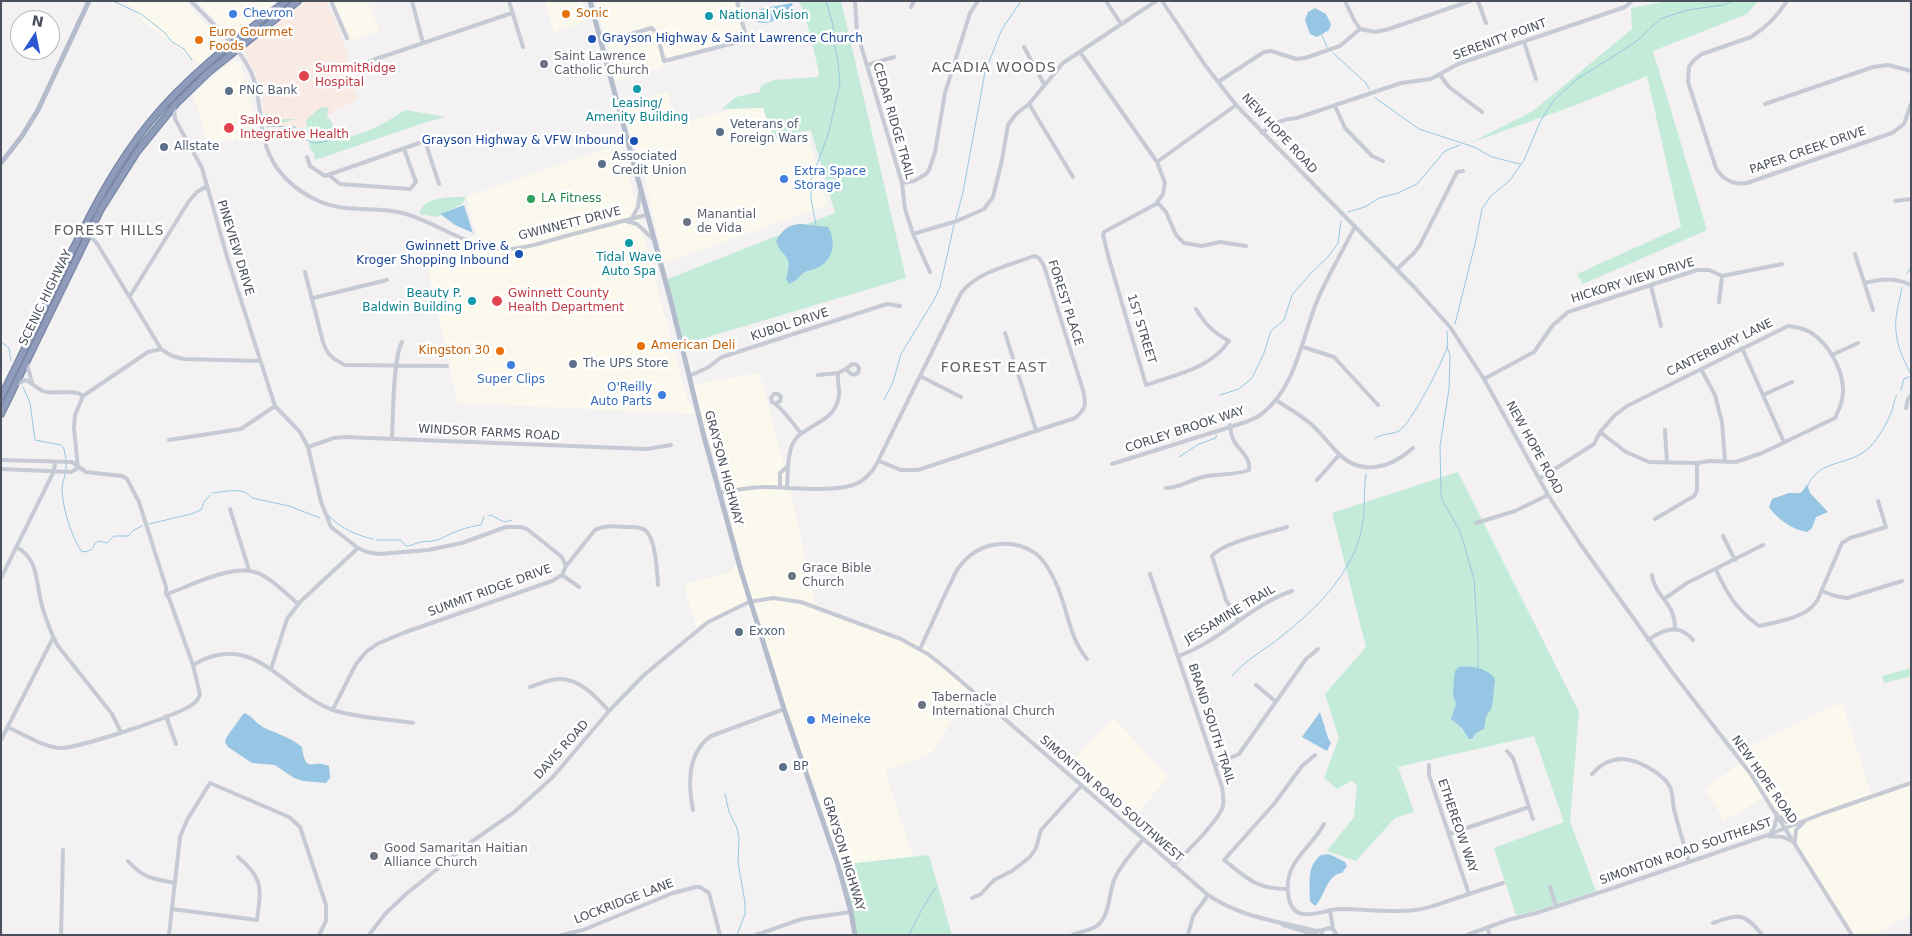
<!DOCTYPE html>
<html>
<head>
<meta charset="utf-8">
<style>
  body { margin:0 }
  #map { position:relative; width:1912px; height:936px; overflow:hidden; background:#f3f1f1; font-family:"DejaVu Sans",sans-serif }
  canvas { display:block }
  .frame { position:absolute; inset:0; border:2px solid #4a505c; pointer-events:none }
  .north { position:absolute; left:10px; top:10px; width:50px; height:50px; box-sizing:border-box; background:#fff; border:1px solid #b7b9be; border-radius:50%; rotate:11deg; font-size:14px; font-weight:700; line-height:20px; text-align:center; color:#4a505c }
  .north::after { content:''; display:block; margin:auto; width:18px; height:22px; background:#2c57d1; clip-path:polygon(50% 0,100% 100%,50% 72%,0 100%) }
</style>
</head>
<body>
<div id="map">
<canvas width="1912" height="936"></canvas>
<div class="frame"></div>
<div class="north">N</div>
</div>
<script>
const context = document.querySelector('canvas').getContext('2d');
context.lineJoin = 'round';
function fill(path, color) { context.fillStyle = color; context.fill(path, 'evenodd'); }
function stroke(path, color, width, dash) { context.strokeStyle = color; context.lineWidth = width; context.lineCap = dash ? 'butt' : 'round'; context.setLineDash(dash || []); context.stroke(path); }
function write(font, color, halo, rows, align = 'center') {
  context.font = font + ' "DejaVu Sans",sans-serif'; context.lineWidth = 5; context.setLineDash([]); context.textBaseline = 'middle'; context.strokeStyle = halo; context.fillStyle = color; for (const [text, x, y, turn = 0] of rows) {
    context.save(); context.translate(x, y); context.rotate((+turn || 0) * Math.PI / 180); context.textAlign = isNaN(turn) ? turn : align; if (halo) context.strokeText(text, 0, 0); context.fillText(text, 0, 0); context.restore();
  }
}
fill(new Path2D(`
  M124 1H185L220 40 221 48 202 66 143 21Z
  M197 1H276L239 33 231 36Z
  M333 1H367L380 31 351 40Z
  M545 1H582L586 16 589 20 554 32Z
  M595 1H733L744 36 741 38 669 58 665 55 660 33 653 26 649 25 610 38 605 36Z
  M650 30 655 35 663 67 616 81 608 48 609 43Z
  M234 60 240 62 246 82 254 116 255 136 208 144 193 94Z
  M668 92 676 125 764 100 776 140 806 131 828 205 664 263 645 179 622 104Z
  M620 144 683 385 688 401 695 414 458 403 428 270 441 266 453 240 477 236 466 197Z
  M759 373 789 482 815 604 925 646 972 688 932 753 885 771 913 857 837 865 746 601 697 627 685 591 686 584 730 572 737 564 725 487 689 385Z
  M1842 702 1871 794 1908 784 1911 790V914L1873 935H1850L1786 823 1766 796 1724 821 1705 789 1741 763 1734 753Z
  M1114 718 1168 777 1132 820 1066 767Z`), '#fbf9ed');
fill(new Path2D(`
  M307 1H326L343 39 357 99 318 121 267 139 260 83 244 49Z`), '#f9eae4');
fill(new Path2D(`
  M799 1H841L906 278 681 345 665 280 835 213 811 130 773 138 763 108 722 109 736 97 760 92 761 86 774 80 818 77 819 72 806 19Z
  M1667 1H1758L1747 14 1653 51 1707 230 1583 284 1577 274 1681 227 1647 76 1576 105 1470 143 1533 111 1632 29 1631 8Z
  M168 105 170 107 143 140 118 175 116 174 132 150Z
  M329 107 327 116 335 127 352 136C372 131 388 121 405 110L446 117 430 121 315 160 314 153 310 149 306 120 320 108Z
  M265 113 279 119H295L267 128Z
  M451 197H466L462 204 436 217 419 214C424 199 437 199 451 197Z
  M58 286 60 288 1 408V403Z
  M1458 472 1579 712 1570 821 1596 891 1531 912 1516 915 1494 848 1564 822 1534 736 1398 767 1414 812 1395 818 1356 861 1327 851 1354 817 1357 785 1351 781 1337 789 1324 778 1339 738 1325 694 1366 647 1332 513Z
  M1911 668V676L1884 683 1882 676Z
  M929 855 952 935H856L837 865Z`), '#c4ebda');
fill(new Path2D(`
  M792 3 793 4C787 15 768 28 755 21L753 18 755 12 760 9Z
  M1315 8 1326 14 1331 24 1329 30 1317 37 1310 34 1305 20 1308 12Z
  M464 205 473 233 455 225 440 214Z
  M801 224 828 227C837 242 833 261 817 268 813 270 809 270 805 272 799 276 796 282 789 284L786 279C794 253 782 259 776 241 781 231 789 224 801 224Z
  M1807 484 1810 493 1828 512 1816 517 1812 528 1807 532C1793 530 1777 519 1769 507L1772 499 1789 493H1800L1802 492Z
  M1459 667C1470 665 1490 669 1495 679L1492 707 1486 717 1484 729 1476 733 1472 739H1469L1462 728 1451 719 1456 704 1453 695 1454 678 1455 671Z
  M1320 712 1328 738 1331 743 1327 751 1302 737Z
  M244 713C251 715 254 721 260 725 266 730 274 731 281 735 289 738 296 742 302 747 306 776 312 758 329 766L330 778 326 783 303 781 294 778 275 765 252 763 228 747 225 742 226 738Z
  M1329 854 1345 862 1347 866 1342 873C1326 875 1325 897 1315 906L1310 901C1310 884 1306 867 1321 855Z`), '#96c6e3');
stroke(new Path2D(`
  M113 1 141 14 164 32 172 42 184 49 192 60
  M1322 35 1327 47
  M1333 53 1366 83 1369 89
  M1374 97 1419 129 1474 147 1492 157 1520 164
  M268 126 295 127C309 143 309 146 331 140
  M1348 212 1365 207 1379 198 1398 193 1417 184 1445 151 1460 145
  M956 219 963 192 985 72 1002 29 1021 1
  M816 225 811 199V180L828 135 840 84 838 62 833 35V25L826 1
  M1907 274 1911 267
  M1902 287C1901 297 1897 307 1896 318 1894 339 1901 356 1911 374
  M1455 324 1476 240 1482 209 1491 196 1510 180 1524 160 1540 122 1554 100 1577 79 1636 42 1660 19 1687 10 1723 5 1733 1
  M1 342 9 348 11 361
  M1447 347 1450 355 1449 389 1440 446 1441 494 1443 502 1460 531 1474 579 1478 640V669
  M23 387 30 403 35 440 61 445 64 449 66 459
  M1901 390 1904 379 1911 376
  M1220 395 1239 389 1252 378 1264 353 1271 331 1284 320 1292 295 1311 273 1328 257 1338 243 1341 221
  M884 400 893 382 901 354 934 300 940 287 954 225
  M1374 439C1381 433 1391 435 1399 431 1410 425 1444 360 1447 347 1448 342 1447 336 1447 331
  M1179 457 1199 444 1216 438V435
  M66 470V464
  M65 474C64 479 62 485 62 490 63 509 71 536 82 552 98 550 90 547 98 541L107 543 114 536H128L134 530 142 526
  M1808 485C1820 458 1851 467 1871 446 1878 439 1887 423 1891 413 1894 407 1893 401 1897 395
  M212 493C225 492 244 486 252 498L289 506 320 518
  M328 515C338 527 358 536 373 539
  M489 516 491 515 504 522 512 520
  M149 524 191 514 201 510 204 502 210 495
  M376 540H401L406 546C412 546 415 543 421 542 427 541 433 542 440 539 454 532 465 527 481 525L484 517
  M1232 676C1245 660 1266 649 1282 636 1317 608 1353 573 1362 527 1366 510 1363 492 1366 474
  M725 794 729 812 737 828 739 839 738 863 745 902V914L737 935
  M909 935 921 911 936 887`), '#96c6e3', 1);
const highway = new Path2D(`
  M1 397C22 355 42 313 62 271 88 219 113 167 150 122 189 74 238 38 286 1
  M1 414 101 209 137 152 176 104 210 71 298 1`);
stroke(highway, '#7986a5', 8);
stroke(new Path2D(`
  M191 1C211 23 243 49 253 77 264 109 256 138 277 168 288 183 304 195 321 202 348 213 376 206 403 213 442 224 468 250 510 249 528 248 545 242 562 237 590 230 618 222 646 215
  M331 1 347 38
  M412 1 423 43
  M509 1 523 47
  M855 1 857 32 902 183 905 209 913 234 930 272
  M1106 1 1121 24
  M1162 1 1205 65 1236 105 1415 288 1450 327 1484 379 1548 495 1581 545 1672 672 1750 773 1852 935
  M1345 1 1354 20 1360 29 1375 32 1389 29 1470 1
  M1478 1 1486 23
  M1787 1C1777 17 1767 27 1751 37L1702 54 1694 60 1689 67 1688 82 1716 168C1723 180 1733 185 1747 183L1892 133 1904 124 1911 104
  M911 7 914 1
  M1524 42 1536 79
  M601 43 652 28 657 34 664 61 742 41 746 37 737 1
  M1024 47 1044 84
  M1080 52 1157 162 1165 183 1163 194 1156 204 1104 232 1103 235 1109 259 1146 385C1177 374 1210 369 1229 341 1214 333 1205 324 1196 309
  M370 61 512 13
  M867 65 894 57
  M1440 75 1449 87 1482 112
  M1218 82 1264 52 1271 51 1296 59 1305 58 1340 46 1360 29
  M1029 104 1073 177
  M1765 104 1873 67 1888 65 1911 71
  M1335 106 1345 128 1372 156 1383 161
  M174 107 175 119 202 168 228 260 275 406 300 432 308 447 321 502 331 527 358 548 367 552 379 554 428 550 462 543 506 527H520L527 529 562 557 566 566 562 575 552 581 403 633 377 644 366 652 356 664 333 709
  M1262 133C1273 123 1283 119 1297 118L1401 83 1431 79 1458 64 1625 7 1632 1
  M307 157 310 166 325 176 425 141 439 184
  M1157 162 1236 105
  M329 175 340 184 410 189 416 182 404 149
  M902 183 914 181 926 174 929 170 935 152 945 93 970 13 978 1
  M1895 201 1911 199
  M1158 203 1166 212 1176 235 1184 243 1202 246 1220 242 1246 246
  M632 218 638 207 640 193
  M626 221 637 224 653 239
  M82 231 89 234 98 245 161 349 172 356 184 359 260 361
  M913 234 957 221 984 209 993 197 1002 160 1008 125 1016 114 1029 104 1063 63 1156 1
  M1855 254 1873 310
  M1397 269 1414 253 1420 245 1457 172 1463 171
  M305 272 323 342C327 355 333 359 345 365L447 366
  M1864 283C1881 279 1894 277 1911 285
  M1651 286 1661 326
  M130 296 189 201 197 192 207 186
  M313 298 387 280
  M1719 302 1722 276
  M1005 333 1036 430
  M1303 347 1334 357 1378 405
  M1742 348 1784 442
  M1832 355 1858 343
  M27 364 32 383
  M852 364 857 365 859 368 858 373C852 377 849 372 846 369Z
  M1701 369 1715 395 1722 422 1725 461
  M818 375 838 373 846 369
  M689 376 707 368 722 357 887 304 900 306
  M920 376 961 397
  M1484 379 1534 352 1553 325 1568 312 1697 270H1709L1722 276 1782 264
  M17 384 25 380C33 382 37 390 46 392 58 394 74 389 83 396
  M1763 395 1792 382
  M1276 400C1288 408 1301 415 1312 425 1321 433 1329 444 1338 453 1361 477 1391 468 1413 448
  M777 403 780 401 781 397 778 394H774L771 398 772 402C781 406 793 424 801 433
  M1906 408 1908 399 1911 395
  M1665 430 1667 463
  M392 438C393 419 393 356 402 342
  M169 440 241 429 275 406
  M308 447 334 438 345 437 647 449 671 445
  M1 460 72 462 86 472 122 476 127 479 139 502 166 587V594L169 598 193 665 200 694C199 697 197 701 194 703 184 714 76 749 60 748 42 747 24 734 7 727
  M1112 464 1246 422C1252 419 1259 417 1263 413 1296 386 1302 338 1317 301 1328 275 1343 251 1355 226
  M78 468 74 428 75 415 83 396 148 352 161 349
  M1 469 71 472 78 468
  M1539 479 1594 444 1600 432 1614 416 1627 406 1788 326C1796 327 1803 328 1810 332 1831 345 1847 376 1842 400 1841 406 1837 413 1835 418L1762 453 1736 462 1710 461 1697 463 1649 462 1626 452 1600 432
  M1317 480 1339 455
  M780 487V473L788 466
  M787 487C788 474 787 458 792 445 802 423 834 426 839 396 840 389 837 381 838 373
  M1166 488C1180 488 1189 480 1203 477 1218 473 1233 476 1249 470 1251 458 1240 451 1234 441 1231 436 1231 431 1230 425
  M720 493C735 490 750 487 766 487 791 487 839 494 860 482 871 475 876 466 881 455L961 293C977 272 1010 265 1034 256L1039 258 1044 266 1083 390C1086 404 1087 408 1075 418L918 470H901L879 461
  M230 509 249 570
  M1655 519 1694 496 1697 490V463
  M1476 523 1515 511 1548 495
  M1723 536 1735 560
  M16 547C38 558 36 581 41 602 44 614 52 636 58 646L112 714 121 732
  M566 566 595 530C605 525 615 526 626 527 632 527 639 526 645 530 656 538 657 572 658 585
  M1716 570C1728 595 1735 608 1759 626 1778 622 1806 618 1817 601L1842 543 1850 538 1886 527 1878 501
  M1150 574 1222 787C1223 793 1224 800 1223 806 1219 821 1185 853 1173 866
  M562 575 579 587
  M1652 575C1655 598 1675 601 1675 629
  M1 578 54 471 55 462
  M1822 591 1835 596 1847 598 1902 581
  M170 593C195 584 237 561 262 575 275 582 287 594 298 604
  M1664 599 1687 583 1763 545
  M1238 620 1226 600 1212 556C1223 542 1269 533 1287 527
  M1648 640C1664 629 1680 623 1693 640
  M920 649C930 628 939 607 949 586 953 580 955 571 960 566 978 542 1011 537 1035 553 1046 561 1053 576 1058 588 1068 612 1070 639 1087 659
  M1178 656C1220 642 1250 605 1292 591
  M193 665C254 628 283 692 333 710 358 718 387 719 413 723
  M271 669 287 619 300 602 358 548
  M1256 685 1275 701
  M530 687C539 684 551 678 561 679 580 679 597 698 609 711
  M166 716 176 744
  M1 740 53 638
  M1507 751 1513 758 1533 819
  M1215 765 1239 754 1306 659 1318 649
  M1429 765V775L1469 894
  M1592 774C1611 753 1631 756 1654 771 1660 775 1667 781 1670 787 1674 796 1672 804 1675 813 1679 830 1685 846 1689 862
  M693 810C688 785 687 753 711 736L784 709
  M1780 817 1787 822H1797
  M1324 824C1311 849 1285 860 1288 892 1291 928 1320 910 1339 909 1364 909 1390 913 1415 910 1427 909 1438 904 1448 901 1466 895 1484 889 1503 883
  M1771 833 1775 825 1777 814
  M1449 834 1529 807
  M1768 836 1783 837 1792 841
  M1795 841 1796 830 1804 822
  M128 861C143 878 153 879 175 883
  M1550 887 1556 906
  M1288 889C1256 889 1248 879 1224 860L1274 804 1302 766 1315 755
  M972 898 981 894 994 880 1012 871 1030 857 1036 848 1041 830 1081 786
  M172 909 257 920C261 888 264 879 238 857
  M1330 910 1333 929
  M1713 923C1738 914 1745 912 1762 935
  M1283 925 1317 935
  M1487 928 1490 935
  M61 935 63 850
  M169 935 180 837 187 820 210 783 289 817 300 827 326 905V921L319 935
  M369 935 385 914 406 894 471 842 513 813 552 778 609 711 644 675 708 622 749 602 773 598 801 602 901 639 928 654 947 669 1208 895C1242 918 1278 921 1316 931L1323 930
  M562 935 583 930 673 893 696 887H700L709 893 720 935
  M756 935 802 919 851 912
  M1072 935C1079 932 1088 931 1095 927 1111 918 1108 892 1115 878 1122 863 1133 852 1143 839
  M1188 935 1193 916 1208 895
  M1321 935 1323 930 1328 928 1333 929 1337 935
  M1467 935 1508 920 1536 913 1610 889 1765 836 1824 813 1911 783`), '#c6cad4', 4);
stroke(new Path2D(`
  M590 1 670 298 703 433 741 571 784 709 838 865 851 912 855 935
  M1 163 22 136 38 110 89 1`), '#b3bbcc', 5);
stroke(highway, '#8e9bba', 5.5);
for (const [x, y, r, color] of [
  [233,14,5,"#3f7fe0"],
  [566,14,5,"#e8710a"],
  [709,16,5,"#0f9aa8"],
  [592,39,5,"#1a4fb4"],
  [199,40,5,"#e8710a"],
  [544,64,5,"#6b7280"],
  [304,76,6,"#e0444e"],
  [637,89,5,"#0f9aa8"],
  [229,91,5,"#5c6f8a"],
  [229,128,6,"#e0444e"],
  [720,132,5,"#5c6f8a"],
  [634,141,5,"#1a4fb4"],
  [164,147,5,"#5c6f8a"],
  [602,164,5,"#5c6f8a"],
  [784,179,5,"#3f7fe0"],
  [531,199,5,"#2e9e5b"],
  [687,222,5,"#6b7280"],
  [629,243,5,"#0f9aa8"],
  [519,254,5,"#1a4fb4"],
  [472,301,5,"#0f9aa8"],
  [497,301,6,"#e0444e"],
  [641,346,5,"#e8710a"],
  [500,351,5,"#e8710a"],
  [573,364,5,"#5c6f8a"],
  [511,365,5,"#3f7fe0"],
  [662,395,5,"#3f7fe0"],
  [792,576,5,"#6b7280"],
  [739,632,5,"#5c6f8a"],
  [922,705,5,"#6b7280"],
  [811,720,5,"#3f7fe0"],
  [783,767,5,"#5c6f8a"],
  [374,856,5,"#6b7280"]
]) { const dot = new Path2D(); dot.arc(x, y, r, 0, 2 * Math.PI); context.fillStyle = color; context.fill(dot); stroke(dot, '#fff', 2); }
write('12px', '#366cbe', '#fff', [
  ["Chevron",243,14],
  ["Extra Space",794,172],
  ["Storage",794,186],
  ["Super Clips",511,380,"center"],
  ["O'Reilly",652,388,"right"],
  ["Auto Parts",652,402,"right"],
  ["Meineke",821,720]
], 'left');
write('12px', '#c56008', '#fff', [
  ["Sonic",576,14],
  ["Euro Gourmet",209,33],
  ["Foods",209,47],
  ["American Deli",651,346],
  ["Kingston 30",490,351,"right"]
], 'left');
write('12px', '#0d838f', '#fff', [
  ["National Vision",719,16,"left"],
  ["Leasing/",637,104],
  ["Amenity Building",637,118],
  ["Tidal Wave",629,258],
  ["Auto Spa",629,272],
  ["Beauty P.",462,294,"right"],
  ["Baldwin Building",462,308,"right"]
]);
write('12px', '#164399', '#fff', [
  ["Grayson Highway & Saint Lawrence Church",602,39,"left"],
  ["Grayson Highway & VFW Inbound",624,141],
  ["Gwinnett Drive &",509,247],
  ["Kroger Shopping Inbound",509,261]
], 'right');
write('12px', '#4a505c', '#fff', [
  ["SERENITY POINT",1500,40,-20],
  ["CEDAR RIDGE TRAIL",893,121,74],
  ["NEW HOPE ROAD",1279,134,47],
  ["PAPER CREEK DRIVE",1808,151,-19],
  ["GWINNETT DRIVE",570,224,-14],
  ["PINEVIEW DRIVE",235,248,73],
  ["HICKORY VIEW DRIVE",1633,281,-17],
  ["SCENIC HIGHWAY",46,298,-64],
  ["FOREST PLACE",1065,303,72],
  ["KUBOL DRIVE",790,325,-18],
  ["1ST STREET",1141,329,73],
  ["CANTERBURY LANE",1720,348,-26],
  ["CORLEY BROOK WAY",1185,430,-18],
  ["WINDSOR FARMS ROAD",489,433,3],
  ["NEW HOPE ROAD",1534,448,61],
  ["GRAYSON HIGHWAY",723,468,75],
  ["SUMMIT RIDGE DRIVE",490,591,-20],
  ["JESSAMINE TRAIL",1230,615,-31],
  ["BRAND SOUTH TRAIL",1211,724,72],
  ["DAVIS ROAD",562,750,-48],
  ["NEW HOPE ROAD",1764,780,55],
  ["SIMONTON ROAD SOUTHWEST",1111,799,41],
  ["ETHEREOW WAY",1457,826,71],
  ["SIMONTON ROAD SOUTHEAST",1686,852,-19],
  ["GRAYSON HIGHWAY",843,854,73],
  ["LOCKRIDGE LANE",624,902,-21]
]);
write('12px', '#5b616d', '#fff', [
  ["Saint Lawrence",554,57],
  ["Catholic Church",554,71],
  ["Manantial",697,215],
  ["de Vida",697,229],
  ["Grace Bible",802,569],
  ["Church",802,583],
  ["Tabernacle",932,698],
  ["International Church",932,712],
  ["Good Samaritan Haitian",384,849],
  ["Alliance Church",384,863]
], 'left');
write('12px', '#be3a42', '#fff', [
  ["SummitRidge",315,69],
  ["Hospital",315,83],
  ["Salveo",240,121],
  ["Integrative Health",240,135],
  ["Gwinnett County",508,294],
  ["Health Department",508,308]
], 'left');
write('12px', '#4e5e75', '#fff', [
  ["PNC Bank",239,91],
  ["Veterans of",730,125],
  ["Foreign Wars",730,139],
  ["Allstate",174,147],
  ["Associated",612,157],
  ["Credit Union",612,171],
  ["The UPS Store",583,364],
  ["Exxon",749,632],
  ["BP",793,767]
], 'left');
write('12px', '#27864d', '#fff', [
  ["LA Fitness",541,199]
], 'left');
context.letterSpacing = '1px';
write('14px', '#5e6065', '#fff', [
  ["ACADIA WOODS",994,68],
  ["FOREST HILLS",109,231],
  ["FOREST EAST",994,368]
]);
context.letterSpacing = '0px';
</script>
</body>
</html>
